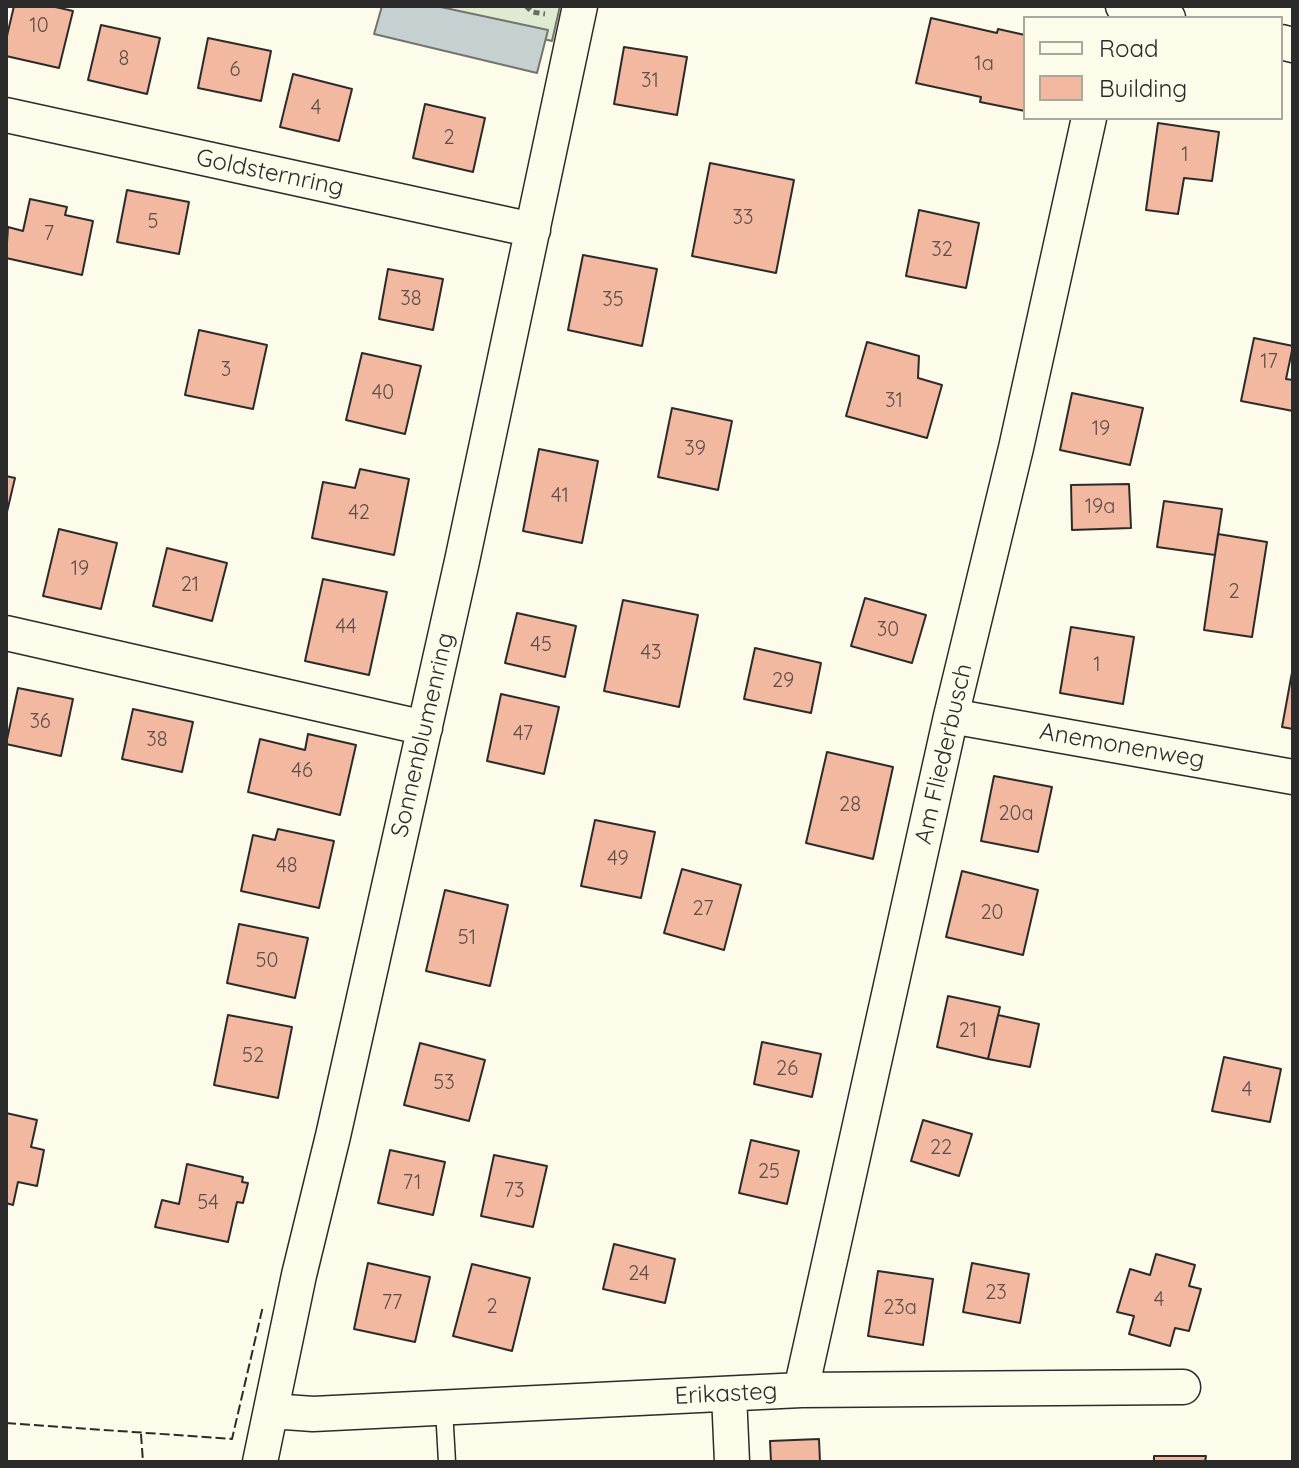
<!DOCTYPE html>
<html>
<head>
<meta charset="utf-8">
<style>
  body { margin:0 }
  #map { position:relative; width:1299px; height:1468px; overflow:hidden; background:#fdfbea; font-family:Quicksand,sans-serif }
  canvas { display:block }
  .frame { position:absolute; inset:0; border:8px solid #2b2b2b; pointer-events:none }
  .legend { position:absolute; left:1023px; top:16px; width:260px; height:104px; box-sizing:border-box; background:#fdfbea; border:2px solid #a9a89e; margin:0; padding:10px 14px; list-style:none; font-size:24px; color:#2b2b2b }
  .legend li { display:flex; align-items:center; gap:16px; height:40px }
  .legend b { width:40px; border:2px solid #a9a89e }
</style>
</head>
<body>
<div id="map">
<canvas width="1299" height="1468"></canvas>
<div class="frame"></div>
<ul class="legend">
<li><b style="height:10px;background:#fdfbea"></b>Road</li>
<li><b style="height:22px;background:#f2b8a0"></b>Building</li>
</ul>
</div>
<script>
const context = document.querySelector('canvas').getContext('2d');
context.lineJoin = 'round';
function fill(path, color) { context.fillStyle = color; context.fill(path, 'evenodd'); }
function stroke(path, color, width, dash) { context.strokeStyle = color; context.lineWidth = width; context.lineCap = dash ? 'butt' : 'round'; context.setLineDash(dash || []); context.stroke(path); }
function write(font, color, halo, rows, align = 'center') {
  context.font = font + ' Quicksand,sans-serif'; context.lineWidth = 6; context.setLineDash([]); context.textBaseline = 'middle'; context.strokeStyle = halo; context.fillStyle = color; for (const [text, x, y, turn = 0] of rows) {
    context.save(); context.translate(x, y); context.rotate((+turn || 0) * Math.PI / 180); context.textAlign = isNaN(turn) ? turn : align; if (halo) context.strokeText(text, 0, 0); context.fillText(text, 0, 0); context.restore();
  }
}
const green = new Path2D(`
  M401 6H560L552 41Z`);
fill(green, '#deebd1');
stroke(green, '#74746e', 2);
const water = new Path2D(`
  M382 6H436L548 30 537 73 374 34Z`);
fill(water, '#c7d0d0');
stroke(water, '#74746e', 2);
const building = new Path2D(`
  M14 6H51L73 11 59 68 6 56V40Z
  M931 18 997 33 998 29 1025 35V111L980 102 981 97 916 83Z
  M101 25 160 38 147 94 88 80Z
  M208 38 271 51 261 101 198 88Z
  M624 47 687 57 677 115 614 104Z
  M293 74 352 89 339 141 280 127Z
  M425 104 485 118 473 172 413 158Z
  M1158 123 1219 132 1212 181 1184 178 1178 214 1146 210Z
  M710 163 794 180 776 273 692 256Z
  M127 190 189 202 179 254 117 242Z
  M30 199 67 207 65 215 93 221 82 275 6 258 8 227 23 231Z
  M919 210 979 223 966 288 906 276Z
  M583 255 657 269 642 346 568 330Z
  M388 269 443 279 433 330 379 319Z
  M199 330 267 345 253 409 185 395Z
  M1254 338 1293 346 1286 379 1293 380V411L1241 401Z
  M867 342 919 356 918 378 942 385 927 438 846 416Z
  M362 353 421 366 405 434 346 420Z
  M1072 393 1143 408 1130 465 1060 450Z
  M672 408 732 421 718 490 658 477Z
  M539 449 598 461 582 543 523 531Z
  M360 469 409 479 394 555 312 538 323 482 355 488Z
  M6 476 15 478 6 516Z
  M1129 484 1131 528 1072 530 1071 485Z
  M1164 501 1222 509 1215 555 1157 547Z
  M59 529 117 543 101 609 43 596Z
  M1218 534 1267 542 1252 637 1204 630Z
  M167 548 227 563 212 621 153 606Z
  M323 579 387 592 369 675 305 661Z
  M865 598 926 615 912 663 851 646Z
  M623 600 698 615 679 707 604 691Z
  M517 613 576 626 565 677 505 663Z
  M1071 627 1134 637 1123 704 1060 693Z
  M755 648 821 663 811 713 744 699Z
  M1293 667V729L1282 727Z
  M18 688 73 699 61 756 6 744Z
  M501 694 559 707 544 774 487 761Z
  M133 709 193 722 182 772 122 759Z
  M308 734 356 745 340 815 248 792 260 739 305 750Z
  M827 752 893 767 873 859 806 843Z
  M994 776 1052 787 1038 852 981 841Z
  M595 820 655 832 641 898 581 886Z
  M278 829 334 841 319 908 241 891 253 835 275 840Z
  M682 869 741 885 724 950 664 933Z
  M962 871 1038 890 1023 955 946 937Z
  M445 890 508 905 490 986 426 971Z
  M239 924 308 938 295 998 227 983Z
  M948 996 1000 1007 988 1059 937 1047Z
  M228 1015 292 1027 278 1098 214 1085Z
  M998 1015 1039 1024 1030 1067 988 1059Z
  M762 1042 821 1054 812 1097 754 1084Z
  M420 1043 485 1060 469 1121 404 1105Z
  M1224 1057 1281 1069 1270 1122 1212 1111Z
  M6 1113 37 1120 31 1147 44 1150 37 1186 18 1182 13 1205 6 1203Z
  M923 1120 972 1134 959 1176 911 1161Z
  M751 1140 799 1151 787 1204 739 1193Z
  M390 1150 445 1162 433 1215 378 1203Z
  M494 1155 547 1166 533 1227 481 1216Z
  M187 1164 243 1177 242 1182 248 1183 243 1203 237 1202 228 1242 155 1227 162 1200 179 1204Z
  M614 1244 675 1259 665 1303 603 1289Z
  M1156 1254 1195 1265 1189 1286 1201 1289 1189 1331 1175 1328 1170 1346 1129 1334 1134 1316 1117 1312 1130 1269 1150 1275Z
  M368 1263 430 1277 415 1342 354 1329Z
  M972 1263 1029 1274 1020 1323 963 1312Z
  M472 1264 530 1278 512 1351 453 1336Z
  M878 1271 933 1279 923 1345 868 1336Z
  M819 1439 820 1462H771L770 1441Z
  M1154 1456H1206L1205 1462H1154Z`);
fill(building, '#f2b8a0');
stroke(building, '#2b2b2b', 2);
const service = new Path2D(`
  M444 1409 447 1462`);
const minor = new Path2D(`
  M1123 6 1168 18
  M1281 42 1293 45
  M6 115 533 230
  M6 633 425 728
  M951 716 1293 777
  M801 1390 951 716 1016 448 1089 118
  M729 1394 732 1462
  M271 1411 313 1414 801 1390 1183 1387
  M260 1462 299 1275 333 1136 462 561 580 6`);
stroke(service, '#2b2b2b', 19);
stroke(minor, '#2b2b2b', 37);
stroke(new Path2D(`
  M526 6 532 12 545 14`), '#6a6964', 5, [6, 4]);
stroke(service, '#fdfbea', 16);
stroke(minor, '#fdfbea', 34);
stroke(new Path2D(`
  M6 1423 232 1439 263 1306
  M141 1434 143 1462`), '#2b2b2b', 2, [10, 4]);
write('20px', '#5d4e48', null, [
  ["10",39,26],
  ["8",124,59],
  ["1a",984,64],
  ["6",235,70],
  ["31",650,81],
  ["4",316,108],
  ["2",449,138],
  ["1",1185,155],
  ["33",743,218],
  ["5",153,222],
  ["7",49,234],
  ["32",942,250],
  ["38",411,299],
  ["35",613,300],
  ["17",1269,362],
  ["3",226,370],
  ["40",383,393],
  ["31",894,401],
  ["19",1101,429],
  ["39",695,449],
  ["41",560,496],
  ["19a",1100,507],
  ["42",359,513],
  ["19",80,569],
  ["21",190,585],
  ["2",1234,592],
  ["44",346,627],
  ["30",888,630],
  ["45",541,645],
  ["43",651,653],
  ["1",1097,665],
  ["29",783,681],
  ["36",40,722],
  ["47",523,734],
  ["38",157,740],
  ["46",302,771],
  ["28",850,805],
  ["20a",1016,814],
  ["49",618,859],
  ["48",287,866],
  ["27",703,909],
  ["20",992,913],
  ["51",467,938],
  ["50",267,961],
  ["21",968,1031],
  ["52",253,1056],
  ["26",787,1069],
  ["53",444,1083],
  ["4",1247,1090],
  ["22",941,1148],
  ["25",769,1172],
  ["71",412,1183],
  ["73",514,1191],
  ["54",208,1203],
  ["24",639,1274],
  ["23",996,1293],
  ["4",1159,1300],
  ["77",392,1303],
  ["2",492,1307],
  ["23a",900,1308]
]);
write('24px', '#2b2b2b', '#fdfbea', [
  ["Goldsternring",270,173,12],
  ["Sonnenblumenring",423,735,-77],
  ["Anemonenweg",1122,746,10],
  ["Am Fliederbusch",944,754,-77],
  ["Erikasteg",726,1394,-3]
]);
</script>
</body>
</html>
